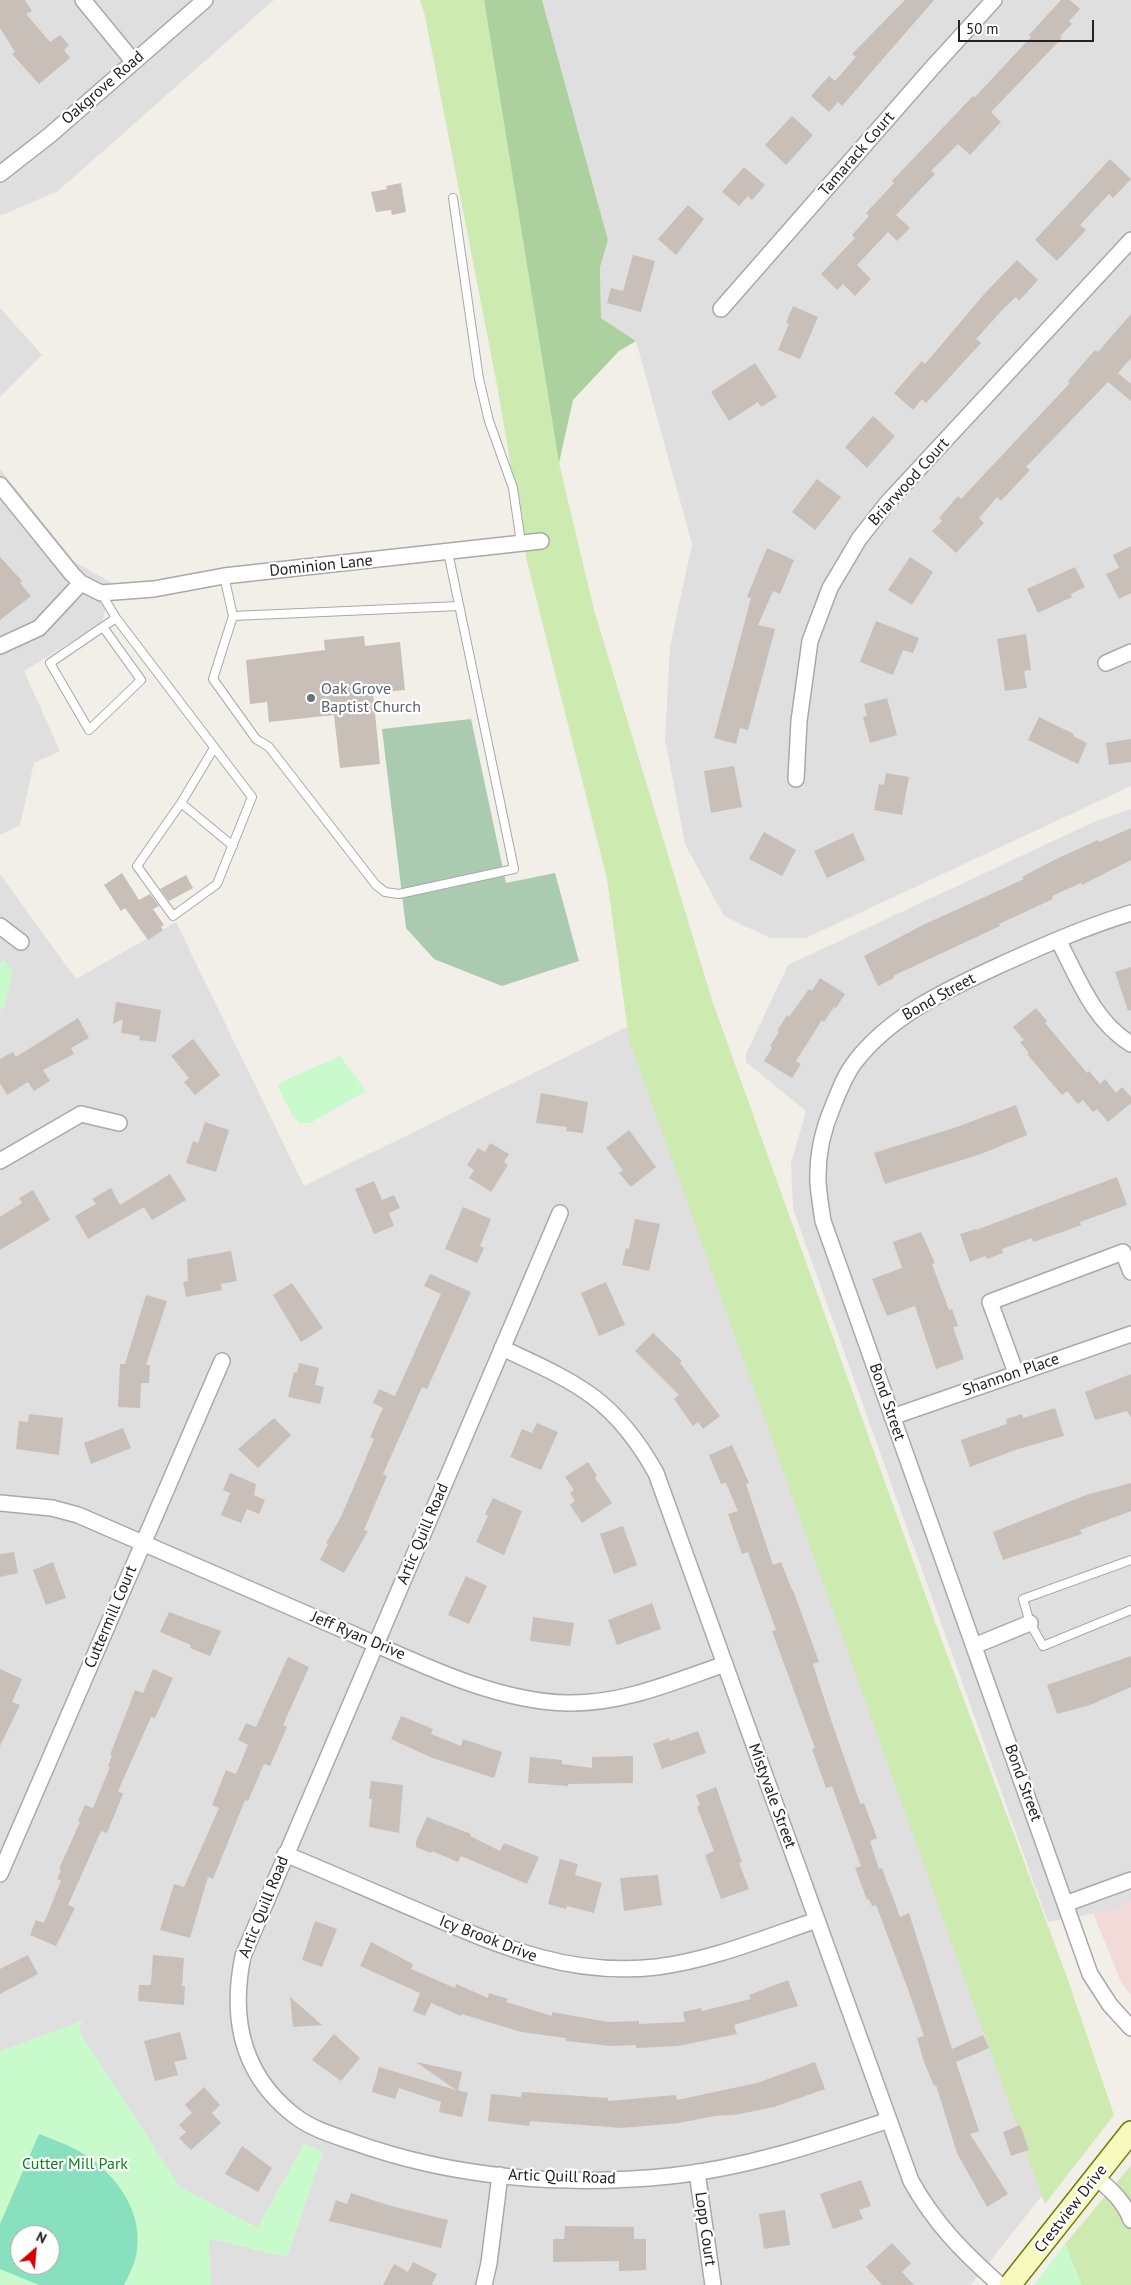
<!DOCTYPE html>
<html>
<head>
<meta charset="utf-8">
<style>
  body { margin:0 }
  #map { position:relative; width:1131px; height:2285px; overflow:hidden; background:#f2efe9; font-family:"PT Sans",sans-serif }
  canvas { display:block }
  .north { position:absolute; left:10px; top:2225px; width:50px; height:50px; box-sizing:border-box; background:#fff; border:1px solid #a7a7a7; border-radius:50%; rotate:27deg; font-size:14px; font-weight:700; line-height:20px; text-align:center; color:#222 }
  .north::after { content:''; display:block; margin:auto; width:18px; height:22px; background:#d40000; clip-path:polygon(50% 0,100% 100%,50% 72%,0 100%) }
  .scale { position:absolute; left:958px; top:20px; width:136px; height:22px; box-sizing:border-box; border:2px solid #222; border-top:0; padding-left:6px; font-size:15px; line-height:18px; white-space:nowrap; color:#222; -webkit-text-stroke:4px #fff; paint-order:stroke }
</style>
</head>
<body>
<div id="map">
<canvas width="1131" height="2285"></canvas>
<div class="north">N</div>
<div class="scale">50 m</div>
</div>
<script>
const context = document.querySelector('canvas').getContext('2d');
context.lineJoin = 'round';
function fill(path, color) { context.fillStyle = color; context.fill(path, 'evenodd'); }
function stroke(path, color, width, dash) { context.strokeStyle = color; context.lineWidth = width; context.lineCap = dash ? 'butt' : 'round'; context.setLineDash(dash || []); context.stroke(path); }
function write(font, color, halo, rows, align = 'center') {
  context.font = font + ' "PT Sans",sans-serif'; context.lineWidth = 4.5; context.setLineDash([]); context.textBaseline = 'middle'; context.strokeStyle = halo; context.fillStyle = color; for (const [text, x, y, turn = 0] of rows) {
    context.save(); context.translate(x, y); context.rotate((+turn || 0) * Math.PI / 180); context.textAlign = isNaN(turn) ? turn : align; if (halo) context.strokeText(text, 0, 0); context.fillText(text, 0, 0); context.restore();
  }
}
fill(new Path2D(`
  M0 0H274L58 191 0 216Z
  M542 0H1131V786L806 938H770L724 916 685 844 665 739 670 646 692 544 636 341 601 318 600 266 608 240Z
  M0 308 42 355 0 397Z
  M0 469 75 562 112 583 102 623 24 671 60 751 34 763 20 825 0 835Z
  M1131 809V1899L1119 1909 1048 1922 793 1209 791 1163 806 1111 746 1062V1054L788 965 1096 821Z
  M0 874 76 979 176 922 304 1186 631 1025 1048 2188 971 2285H211L208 2238 287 2257 323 2152 304 2144 258 2228 180 2188 78 2030 82 2022 0 2051Z`), '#e0dfdf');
fill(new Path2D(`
  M1131 1899V1995L1121 1982 1093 1913 1119 1909Z`), '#f2dad9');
fill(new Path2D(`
  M420 0H484L559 463 594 610 712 1000 938 1630 1067 1977 1114 2115 1045 2204 629 1039 607 879 527 562 497 385 425 16Z
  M1131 2165V2285H1081L1065 2244Z`), '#cdebb0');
fill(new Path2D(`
  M484 0H542L608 240 600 267 601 318 636 341 619 351 573 400 559 463Z`), '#add19e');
fill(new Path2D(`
  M471 719 506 883 555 873 579 961 502 986 434 959 406 928 382 729Z`), '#aacbaf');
fill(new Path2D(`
  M4 960 13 972 4 1007 0 1011V963Z
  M340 1056 366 1091 310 1123H299L292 1115 278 1087 281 1082Z
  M82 2021 79 2031 180 2187 257 2228 304 2144 323 2152 287 2257 209 2238 211 2285H0V2051ZM20 2235H50V2265H20Z
  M1065 2244 1081 2285H1034Z`), '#c8facc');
fill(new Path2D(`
  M39 2134C51 2139 64 2143 75 2149 110 2167 143 2207 137 2249 136 2262 130 2273 124 2285H39L0 2269V2224ZM20 2235H50V2265H20Z`), '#88e0be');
fill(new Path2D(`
  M0 0H25L32 11 26 14 50 42 60 35 69 45 64 50 70 58 39 84 12 54 15 52 0 28Z
  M905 0H934L842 106 838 102 829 112 811 96 829 76 835 81 856 57 852 54Z
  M1061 0H1070L1080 9 1069 21 1072 24 1060 36 1062 38 991 112 1001 122 970 155 958 144 931 171 935 174 896 215 910 228 897 241 888 232 857 265 871 279 855 296 843 284 837 290 821 274 855 238 852 235 869 216 866 213 894 183 892 181 973 96 975 97 1031 37 1029 35Z
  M792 116 813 135 786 165 765 145Z
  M1110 159 1131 179 1113 198 1109 194 1080 225 1086 230 1057 261 1035 240Z
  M744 167 765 185 752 200 748 196 739 206 722 192Z
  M401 183 406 212 392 215 391 210 376 212 371 192 387 189 386 186Z
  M688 205 704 219 676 255 658 239Z
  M633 255 655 261 641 312 607 303 611 288 623 291Z
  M1017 260 1038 280 1019 301 1016 297 1005 307 976 339 981 343 926 403 922 399 913 410 894 393 922 361 925 364 986 292Z
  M793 306 818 317 800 359 778 350 789 324 786 323Z
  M1131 314V358L1118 373 1131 384V401L1108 382 1026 467 1030 470 1001 501 997 497 979 518 984 523 956 553 932 531 942 521 939 518 958 496 961 499 1070 383 1068 381 1095 350 1098 352Z
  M755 363 777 397 761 407 758 402 729 421 711 392Z
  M873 416 895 436 867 468 845 447Z
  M817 479 841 497 815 530 792 512Z
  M1131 546V593L1119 599 1106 574 1119 568 1113 555Z
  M767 548 794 560 780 594 773 591 758 625 775 629 748 730 740 728 736 744 714 738 751 598 747 597Z
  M0 557 22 581 20 583 31 596 0 620Z
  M910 557 933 572 912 605 888 590Z
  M1075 567 1085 587 1071 594 1072 597 1038 613 1027 589Z
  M876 621 919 638 913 653 903 650 893 675 860 662Z
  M1026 634 1031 670 1024 671 1027 688 1005 691 997 639Z
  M364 636 365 646 400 642 405 690 373 693 380 764 340 768 334 715 269 722 267 702 250 704 246 660 325 650 324 640Z
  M887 698 897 735 870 743 863 717 867 716 864 704Z
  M1039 717 1074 734 1073 736 1087 743 1078 764 1028 740Z
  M1131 739V762L1109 765 1106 743Z
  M734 766 742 807 711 813 704 771Z
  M886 773 909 777 902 815 874 810 879 784 884 785Z
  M1131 828V860L1082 885 1081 883 1052 896 1053 899 999 924 1000 926 893 976 894 978 878 986 864 956 923 925 1024 879 1022 877 1052 861 1098 840 1099 842Z
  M764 832 796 850 782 876 749 859Z
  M853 833 865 860 827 878 814 851Z
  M122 873 139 900 150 894 159 906 153 909 164 925 161 927 163 930 148 940 125 908 121 911 104 885Z
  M186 875 193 888 169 901 160 889Z
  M1131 967V1010L1128 1011 1115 972Z
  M820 978 845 994 836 1008 834 1007 824 1022 822 1020 796 1061 801 1064 792 1078 764 1061 772 1048 770 1046 779 1032 777 1031 787 1015 789 1017 809 989 812 991Z
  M116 1002 161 1010 156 1042 139 1040 140 1036 121 1033 123 1019 113 1024Z
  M1036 1008 1047 1021 1045 1023 1087 1073 1089 1071 1100 1084 1105 1079 1116 1093 1122 1087 1131 1097V1103L1108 1122 1097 1109 1093 1112 1083 1100 1078 1104 1067 1091 1062 1095 1027 1054 1029 1053 1020 1042 1024 1040 1013 1027Z
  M78 1018 89 1038 71 1048 74 1054 43 1070 50 1081 34 1091 28 1082 7 1095 0 1083V1059L13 1052 16 1057Z
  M193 1039 220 1075 195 1095 184 1082 189 1078 171 1056Z
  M541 1093 588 1102 583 1133 566 1131 567 1127 536 1123Z
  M1016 1105 1027 1135 981 1154 885 1184 874 1153 954 1128Z
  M205 1122 229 1130 216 1172 186 1163 193 1141 198 1143Z
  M629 1130 656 1167 631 1187 619 1173 623 1170 606 1148Z
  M490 1143 509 1154 504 1162 508 1165 491 1192 469 1178 474 1170 467 1165 478 1148 485 1152Z
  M170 1174 186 1200 152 1220 144 1207 88 1239 75 1216 96 1204 92 1199 111 1188 120 1205Z
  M1117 1177 1127 1205 1080 1222 1081 1225 1065 1231 1033 1242 1032 1238 1002 1249 1003 1253 987 1259 985 1256 970 1262 960 1234 976 1229V1230Z
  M374 1181 382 1200 394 1195 400 1208 389 1213 394 1226 374 1234 355 1189Z
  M33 1190 50 1220 0 1250V1217L22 1203 19 1198Z
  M463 1207 491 1219 480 1246 484 1248 477 1263 445 1249Z
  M635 1219 660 1224 649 1271 622 1265 626 1248 629 1249Z
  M921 1232 935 1263 932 1264 949 1310 952 1309 958 1326 953 1327 964 1359 936 1369 915 1306 887 1316 872 1279 902 1268 893 1242Z
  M231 1251 237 1281 221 1284 222 1290 186 1297 183 1282 188 1281 187 1259Z
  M430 1274 471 1292 427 1389 422 1387 383 1474 387 1476 364 1530 368 1531 344 1573 320 1560 328 1544 326 1543 341 1517 374 1439 370 1437 383 1408 373 1403 379 1389 395 1396 441 1294 424 1286Z
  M606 1282 625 1325 599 1336 581 1293Z
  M292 1283 323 1328 301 1342 273 1295Z
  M146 1295 167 1301 146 1365H150L149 1383H141L140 1408 118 1407 120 1364H125Z
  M653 1333 682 1361 680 1363 720 1416 703 1429 698 1422 693 1426 674 1399 679 1395 635 1351Z
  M299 1363 319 1368 315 1385 324 1387 320 1404 288 1397 294 1372 297 1373Z
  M1131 1374V1418L1127 1411 1095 1420 1085 1392Z
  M1055 1408 1064 1436 1018 1449 970 1467 961 1440 1007 1424 1006 1419 1022 1414 1023 1418Z
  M29 1414 63 1418 59 1455 16 1449 19 1421 28 1422Z
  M274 1418 291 1435 258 1468 238 1449Z
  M537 1423 558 1432 541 1470 510 1457 522 1429 532 1433Z
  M123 1428 131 1448 91 1464 84 1443Z
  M732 1445 749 1483 746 1484 773 1565 781 1562 792 1590H793L819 1662 813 1664 831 1720 859 1800 861 1804 864 1803 877 1838 870 1841 879 1869 882 1868 900 1917 909 1913 952 2049 983 2035 989 2048 956 2062 979 2131 970 2134 1008 2194 987 2207 957 2153 936 2085 934 2086 924 2062 917 2038 924 2036 909 1992 876 1905 872 1906 869 1899 867 1900 855 1868 861 1866 832 1786 826 1788 812 1749 815 1748 772 1631 776 1630 748 1552 742 1554 728 1514 738 1511 726 1483 721 1484 709 1455Z
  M588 1462 597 1476 595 1478 612 1503 582 1523 570 1505 575 1501 570 1493 574 1490 565 1477Z
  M230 1473 256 1484 254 1495 265 1500 259 1514 247 1509 241 1523 221 1515 230 1493 223 1490Z
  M1131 1483V1511L1080 1530 1082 1534 1003 1560 993 1532 1086 1495Z
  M493 1498 522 1511 504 1555 476 1542 488 1516 485 1514Z
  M623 1526 637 1565 614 1574 600 1534Z
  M14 1552 18 1573 0 1577V1554Z
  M53 1562 66 1598 46 1605 33 1570Z
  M466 1576 487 1586 469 1624 448 1615Z
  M652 1603 661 1629 617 1645 608 1620Z
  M169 1612 221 1631 210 1656 190 1648 191 1645 160 1632Z
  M533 1617 574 1623 570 1646 530 1641Z
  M1131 1656V1687L1090 1705 1057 1714 1047 1685Z
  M288 1657 309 1667 283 1725 287 1727 270 1766 264 1764 248 1801 245 1800 213 1879 208 1877 190 1938 160 1930 174 1884 184 1887 219 1808 212 1805 226 1770 236 1774 248 1745 238 1740 246 1723 256 1727Z
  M0 1669 22 1679 12 1702 20 1705 0 1746Z
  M153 1669 173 1678 155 1718 151 1717 118 1791 123 1794 107 1833 101 1831 68 1905 75 1908 56 1946 30 1935 36 1920 44 1923 61 1881 57 1879 61 1870 59 1869 80 1822 78 1821 85 1805 93 1808 110 1767 108 1766 112 1756 110 1755 135 1690 143 1693Z
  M401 1716 433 1729 431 1734 461 1746 463 1739 502 1752 494 1778 430 1757 391 1739Z
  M698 1731 706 1753 662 1769 653 1744 669 1738 670 1741Z
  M633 1756V1783L568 1784V1786L528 1783 530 1757 562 1760V1764L592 1768V1757Z
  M371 1781 403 1785 399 1833 369 1827 372 1799H369Z
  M716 1787 742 1862 739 1863 749 1889 721 1899 705 1855 714 1851 697 1807 700 1805 696 1795Z
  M427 1817 471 1834 470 1836 500 1851 504 1843 539 1857 527 1884 461 1856 458 1862 432 1851 431 1853 416 1847V1841Z
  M560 1859 578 1864 575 1875 602 1883 594 1913 567 1906 566 1909 548 1904Z
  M658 1875 662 1905 624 1911 620 1878Z
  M315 1921 337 1929 322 1967 302 1960Z
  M371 1942 413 1964 411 1969 455 1988 456 1984 488 1998 489 1993 508 1999 506 2002 552 2016V2012L608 2022 639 2021V2024L685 2022 683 2012 701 2008 702 2011 751 1999 749 1995 788 1980 798 2006 734 2025 737 2034 678 2046 636 2048V2045L611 2046 566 2041V2038L521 2032 462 2014 461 2016 431 2003 425 2016 413 2011 420 1993 360 1966Z
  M28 1955 38 1974 0 1994V1969Z
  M153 1955 184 1958 182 1986H185L184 2005 138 2001 139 1985H151Z
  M290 1997 322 2025 293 2027Z
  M180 2032 187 2059 174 2062 178 2075 155 2081 144 2041Z
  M334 2034 360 2058 341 2081 312 2060Z
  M416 2062 462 2072 458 2090 468 2093 462 2117 439 2112 441 2102 399 2088 395 2099 372 2092 379 2067 456 2090Z
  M815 2062 825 2089 774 2107 734 2115 715 2116 679 2123 622 2128 530 2121 529 2126 488 2121 491 2094 521 2097 522 2092 608 2098V2101L676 2095 677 2100 757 2083Z
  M204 2087 220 2105 212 2113 221 2123 191 2150 179 2138 186 2132 179 2125 192 2113 185 2105Z
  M1020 2125 1029 2150 1011 2156 1003 2132Z
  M242 2146 272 2168 258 2192 225 2174Z
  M861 2180 871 2206 859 2210 863 2219 833 2229 820 2194Z
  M351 2193 391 2206 448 2220 441 2248 329 2221 336 2200 347 2204Z
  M785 2210 790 2245 764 2249 759 2214Z
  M565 2226 634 2227V2239H646V2270L619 2271V2261L553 2262V2239H564Z
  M892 2243 911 2263 902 2272 914 2285H882L866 2267Z
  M413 2262 437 2274 432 2284 434 2285H383L394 2264 408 2272Z`), '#c7bfb8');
const lane = new Path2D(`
  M453 198 479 379 489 421 513 488 521 543
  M224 576 233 616 213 679 256 739 269 747 376 885 385 892 399 894 514 869 448 552
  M101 593 116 618 50 663 89 730 141 680 103 627
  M233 616 459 606
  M116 618 252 797 217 884 173 916 137 866 181 803 214 748
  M181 803 233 846
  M1131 1560 1023 1599 1030 1623 1043 1646 1131 1610`);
const street = new Path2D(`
  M83 0 133 61
  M0 174 50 135 205 0
  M721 309 932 68 994 0
  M0 485 72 574 81 583 101 593 154 589 224 576 541 541
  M0 646 39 628 81 583
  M1106 663 1131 652
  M796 779 799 721 810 641 830 588 859 539 888 502 1131 240
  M1131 913C1085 927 1042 946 998 966 946 990 890 1016 855 1062 845 1075 839 1091 833 1106 823 1129 817 1157 818 1183 819 1195 821 1208 823 1221L1090 1974 1110 2005 1131 2028
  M0 926 21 942
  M1058 940C1078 977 1093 1021 1131 1044
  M0 1161 81 1114 119 1123
  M560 1213 243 1956C230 2019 242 2075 295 2116 312 2129 333 2135 353 2142 453 2178 564 2187 670 2176 746 2168 817 2144 889 2120
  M502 1348C577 1383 614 1398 656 1473L911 2181C935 2224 963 2252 1000 2285
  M1016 1373 990 1302 1123 1252 1131 1272
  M892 1417 1131 1334
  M0 1503 52 1508 78 1515C165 1553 252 1591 339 1628 408 1658 492 1702 568 1703 623 1704 673 1682 725 1664
  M974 1646 1030 1623
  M285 1854C331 1873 376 1893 421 1912 500 1946 568 1977 657 1967 712 1960 764 1938 817 1920
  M0 1874 222 1361
  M1065 1904 1131 1880
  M697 2172 713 2285
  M1096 2177C1111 2190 1124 2201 1131 2220
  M484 2285 489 2263 500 2175`);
const secondary = new Path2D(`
  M1010 2285 1131 2132`);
stroke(lane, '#a9a9a9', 10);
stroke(street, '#a9a9a9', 18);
stroke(secondary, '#707d05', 24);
stroke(lane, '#fff', 8);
stroke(street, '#fff', 15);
stroke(secondary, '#f7fabf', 21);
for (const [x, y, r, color] of [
  [311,698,5,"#6b7280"]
]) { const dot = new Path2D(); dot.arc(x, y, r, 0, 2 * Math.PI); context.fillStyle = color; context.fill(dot); stroke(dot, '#fff', 2); }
write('16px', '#222', '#fff', [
  ["Oakgrove Road",103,88,-41],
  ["Tamarack Court",857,154,-49],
  ["Briarwood Court",909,482,-48],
  ["Dominion Lane",321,566,-6],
  ["Bond Street",939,997,-29],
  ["Shannon Place",1011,1375,-19],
  ["Bond Street",887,1402,71],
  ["Artic Quill Road",423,1534,-67],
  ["Cuttermill Court",111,1617,-67],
  ["Jeff Ryan Drive",358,1636,23],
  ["Bond Street",1023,1783,70],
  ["Mistyvale Street",772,1796,70],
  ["Artic Quill Road",264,1907,-68],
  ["Icy Brook Drive",488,1939,21],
  ["Artic Quill Road",562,2177,2],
  ["Crestview Drive",1071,2209,-52],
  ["Lopp Court",705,2229,82]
]);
write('16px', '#5b616d', '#fff', [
  ["Oak Grove",321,689],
  ["Baptist Church",321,707]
], 'left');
write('16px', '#0c8416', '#fff', [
  ["Cutter Mill Park",75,2164]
]);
</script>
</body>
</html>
